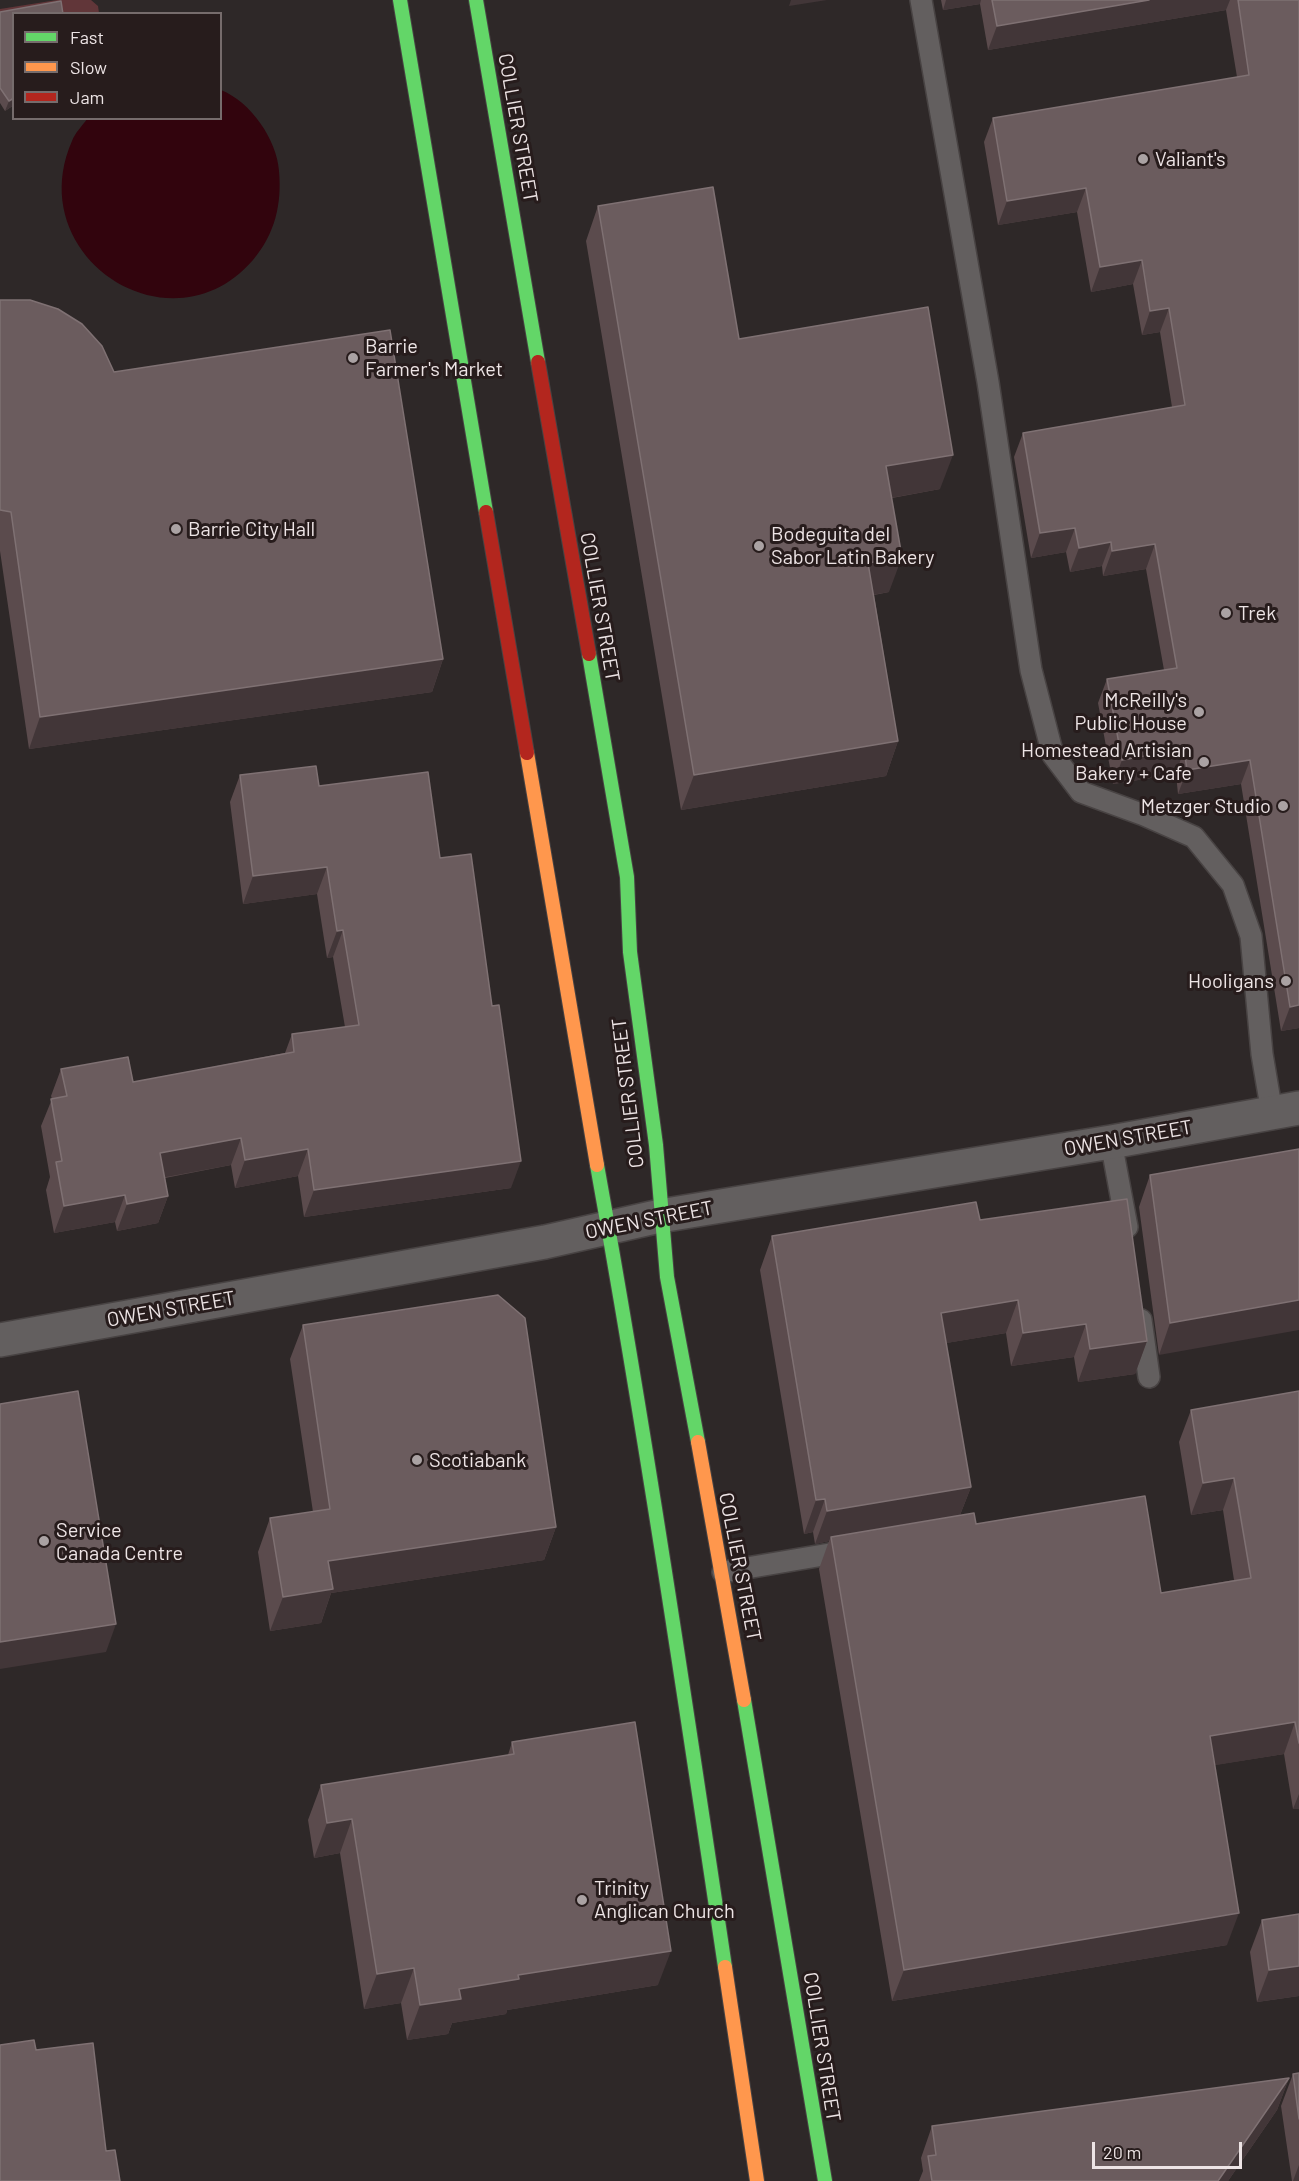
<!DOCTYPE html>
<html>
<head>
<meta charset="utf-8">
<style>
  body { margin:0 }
  #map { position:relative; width:1299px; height:2181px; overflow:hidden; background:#2e2828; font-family:Barlow,sans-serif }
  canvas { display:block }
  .legend { position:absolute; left:12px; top:12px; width:210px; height:108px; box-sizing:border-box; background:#271c1c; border:2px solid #766c6c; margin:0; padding:8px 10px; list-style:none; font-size:18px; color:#ede4e5 }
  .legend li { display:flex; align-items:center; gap:12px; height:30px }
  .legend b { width:30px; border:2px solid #766c6c }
  .scale { position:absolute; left:1092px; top:2142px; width:150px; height:27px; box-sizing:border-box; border:3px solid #ede4e5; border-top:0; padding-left:8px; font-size:18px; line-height:21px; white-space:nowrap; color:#ede4e5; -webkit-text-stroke:4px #271c1c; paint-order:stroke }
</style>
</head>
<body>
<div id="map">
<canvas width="1299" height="2181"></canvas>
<ul class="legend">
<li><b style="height:8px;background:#63d668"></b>Fast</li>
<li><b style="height:8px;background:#ff974d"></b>Slow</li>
<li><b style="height:8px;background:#b3261e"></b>Jam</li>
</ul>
<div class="scale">20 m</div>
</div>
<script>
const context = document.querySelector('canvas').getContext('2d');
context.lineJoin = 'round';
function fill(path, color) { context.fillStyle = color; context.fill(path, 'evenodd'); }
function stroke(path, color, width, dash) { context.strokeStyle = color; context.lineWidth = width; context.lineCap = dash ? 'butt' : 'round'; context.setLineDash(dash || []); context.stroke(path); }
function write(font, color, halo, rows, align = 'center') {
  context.font = font + ' Barlow,sans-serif'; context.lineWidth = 6; context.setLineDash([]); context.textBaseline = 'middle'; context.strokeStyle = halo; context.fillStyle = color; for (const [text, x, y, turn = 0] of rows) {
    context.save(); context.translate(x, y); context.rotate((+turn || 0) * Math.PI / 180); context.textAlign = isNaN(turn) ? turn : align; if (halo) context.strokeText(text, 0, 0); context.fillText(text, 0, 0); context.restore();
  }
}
fill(new Path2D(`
  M57 0H91L98 6 99 13 14 14 0 22V9Z`), '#613639');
fill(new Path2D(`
  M221 90C251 102 277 140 279 171 282 204 275 234 253 260 171 355 21 257 72 141 75 133 82 126 87 119L220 118Z`), '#32040d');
const lane = new Path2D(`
  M921 0 988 382 1031 670 1053 755 1081 792 1144 815 1194 837 1233 885 1251 936 1262 1054 1272 1113
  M1111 1142 1127 1227
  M1141 1320 1149 1377
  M723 1572 853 1550`);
const street = new Path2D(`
  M0 1340 545 1242 660 1216 1111 1142 1299 1108`);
const fast = new Path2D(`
  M400 0 486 512
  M476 0 538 362
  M589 654 627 877 630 952 656 1145 667 1277 698 1442
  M597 1165C645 1431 685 1699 725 1967
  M744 1700 825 2181`);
const slow = new Path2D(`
  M527 753 597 1165
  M698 1442 744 1700
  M725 1967 757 2181`);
const jam = new Path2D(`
  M538 362 589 654
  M486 512 527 753`);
stroke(lane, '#484343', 24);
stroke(street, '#484343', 36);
stroke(fast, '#484343', 16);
stroke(slow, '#484343', 16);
stroke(jam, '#484343', 16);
stroke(lane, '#635f5f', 21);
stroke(street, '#635f5f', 33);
stroke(fast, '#63d668', 14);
stroke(slow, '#ff974d', 14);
stroke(jam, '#b3261e', 14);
fill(new Path2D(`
  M941 0H1299V1028L1281 1031 1241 784 1178 794 1176 774 1113 784 1098 703 1107 679 1164 670 1146 569 1103 576 1102 566 1070 572 1066 552 1031 558 1014 457 1023 433 1172 407 1160 332 1142 335 1133 284 1091 292 1077 212 998 225 984 142 993 118 1237 77 1226 10 988 50 980 4 943 10Z
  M0 12 14 105 5 111 0 103Z
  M598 206 739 339 940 489 892 498 889 592 874 595 898 741 886 776 681 810 586 241Z
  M0 300 114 372 443 659 432 692 29 749 0 551Z
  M240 775 319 786 440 858 511 1188 304 1217 298 1176 235 1188 231 1165 165 1178 168 1196 158 1223 117 1231 115 1222 54 1233 46 1190 50 1177 41 1126 52 1099 51 1096 61 1069 133 1082 285 1053 292 1034 345 1027 333 957 327 958 317 894 243 904 230 802Z
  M1299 1149 1159 1355 1139 1207 1150 1175Z
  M980 1220 1147 1341 1135 1374 1078 1382 1074 1357 1011 1366 1006 1333 946 1343 971 1487 960 1515 976 1524 1161 1593 1234 1580 1223 1510 1191 1515 1179 1442 1191 1410 1299 1391V1809H1293L1284 1754 1214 1765 1227 1945 892 2001 819 1569 829 1541 815 1544 813 1532 804 1534 760 1270 772 1236Z
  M303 1325 556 1527 544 1560 331 1593 321 1623 270 1631 258 1552 270 1518 313 1512 290 1359Z
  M512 1742 658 1985 507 2010 506 2014 452 2023 448 2034 407 2040 401 2003 364 2009 340 1853 314 1858 308 1820 321 1785 508 1755Z
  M1299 1914V1996L1257 2002 1250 1952 1262 1920Z
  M1299 2073V2181H1292L1281 2106 1293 2074Z
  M1289 2078 1277 2110 1228 2181H919L923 2171 921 2158 932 2126Z`), '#5b4b4d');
fill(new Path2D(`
  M791 0H827L789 6Z
  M946 0H981L980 4 943 10Z
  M1149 0H1230L1226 10 988 50 997 26Z
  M14 98V105L5 111 9 101Z
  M1086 188 1077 212 998 225 1007 201Z
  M1142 260 1133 284 1091 292 1100 267Z
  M1169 308 1160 332 1142 335 1150 311Z
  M953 455 940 489 874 501 886 466Z
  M1075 528 1066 552 1031 558 1040 533Z
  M1111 542 1102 566 1070 572 1079 548Z
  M1155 544 1146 569 1103 576 1112 551Z
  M902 557 889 592 855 598 868 563Z
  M443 659 432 692 29 749 40 717Z
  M898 741 886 776 681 810 694 775Z
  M1184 749 1176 774 1113 784 1122 760Z
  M1250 760 1241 784 1178 794 1187 770Z
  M327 867 317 894 243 904 253 876Z
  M343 930 333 957 327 958 337 931Z
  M1299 1005V1028L1281 1031 1290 1007Z
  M241 1138 231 1165 150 1180 160 1153Z
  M308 1149 298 1176 235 1188 245 1160Z
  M521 1161 511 1188 304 1217 314 1190Z
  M125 1195 115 1222 54 1233 64 1206Z
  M168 1196 158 1223 117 1231 127 1204Z
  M1018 1300 1006 1333 929 1346 941 1313Z
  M1299 1300V1330L1159 1355 1170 1323Z
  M1086 1324 1074 1357 1011 1366 1023 1333Z
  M1147 1341 1135 1374 1078 1382 1090 1349Z
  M1234 1478 1223 1510 1191 1515 1203 1483Z
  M971 1487 958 1520 831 1537 829 1541 815 1544 827 1511Z
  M825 1499 813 1532 804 1534 816 1500Z
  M556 1527 544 1560 331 1593 321 1623 270 1631 283 1597 328 1561Z
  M116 1624 106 1652 0 1669V1642Z
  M1295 1722 1284 1754 1198 1768 1210 1736Z
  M1299 1794V1809H1293Z
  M352 1819 340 1853 314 1858 327 1823Z
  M1239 1913 1227 1945 892 2001 904 1970Z
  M671 1951 658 1985 507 2010 506 2014 452 2023 448 2034 407 2040 420 2005 459 1989 518 1975Z
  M1299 1966V1996L1257 2002 1269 1970Z
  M414 1968 401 2003 364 2009 377 1974Z
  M1289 2078 1277 2110 1228 2181H1218Z
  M1299 2165V2181H1293Z`), '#423638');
const building = new Path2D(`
  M992 0H1149L997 26Z
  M1238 0H1299V1005L1290 1007 1250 760 1187 770 1184 749 1122 760 1107 679 1177 668 1155 544 1112 551 1111 542 1079 548 1075 528 1040 533 1023 433 1185 405 1169 308 1150 311 1142 260 1100 267 1086 188 1007 201 993 118 1249 75Z
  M61 1 63 14H14V98L9 101 0 88V12Z
  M713 187 739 339 928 307 953 455 886 466 902 557 868 563 898 741 694 775 598 206Z
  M0 300H30L58 309 82 324 102 346 114 372 390 330 443 659 40 717 11 512 0 510Z
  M316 766 319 786 428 772 440 858 471 854 492 1006 499 1005 521 1161 314 1190 308 1149 245 1160 241 1138 160 1153 168 1196 127 1204 125 1195 64 1206 56 1162 62 1161 51 1099 67 1096 61 1069 128 1057 133 1082 294 1052 292 1034 359 1025 343 930 337 931 327 867 253 876 240 775Z
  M1299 1149V1300L1170 1323 1150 1175Z
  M1127 1199 1147 1341 1090 1349 1086 1324 1023 1333 1018 1300 941 1313 971 1487 827 1511 825 1499 816 1500 772 1236 976 1202 980 1220Z
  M498 1295 525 1318 556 1527 328 1561 333 1589 283 1597 270 1518 330 1509 303 1325Z
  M78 1391 116 1624 0 1642V1404Z
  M1299 1391V1743L1295 1722 1210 1736 1239 1913 904 1970 831 1537 974 1513 976 1524 1145 1496 1161 1593 1251 1578 1234 1478 1203 1483 1191 1410Z
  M635 1722 671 1951 518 1975 519 1979 459 1989 461 1999 420 2005 414 1968 377 1974 352 1819 327 1823 321 1785 514 1754 512 1742Z
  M1299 1914V1966L1269 1970 1262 1920Z
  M34 2040 36 2050 93 2043 106 2151 115 2150 120 2181H0V2045Z
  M1299 2073V2119L1293 2074Z
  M1289 2078 1218 2181H932L928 2156 936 2155 932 2126Z`);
fill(building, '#6b5c5e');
stroke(building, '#7f7173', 1.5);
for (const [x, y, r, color] of [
  [1143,159,6,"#aaa2a3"],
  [353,358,6,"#aaa2a3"],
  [176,529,6,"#aaa2a3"],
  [759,546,6,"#aaa2a3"],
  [1226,613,6,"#aaa2a3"],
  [1199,712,6,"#aaa2a3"],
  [1204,762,6,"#aaa2a3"],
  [1283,806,6,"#aaa2a3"],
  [1286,981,6,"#aaa2a3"],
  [417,1460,6,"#aaa2a3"],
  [44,1541,6,"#aaa2a3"],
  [582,1900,6,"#aaa2a3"]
]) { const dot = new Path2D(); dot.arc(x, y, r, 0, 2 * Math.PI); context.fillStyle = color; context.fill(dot); stroke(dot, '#271c1c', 2); }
write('20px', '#ede4e5', '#271c1c', [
  ["COLLIER STREET",518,128,80],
  ["COLLIER STREET",600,607,80],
  ["COLLIER STREET",628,1093,-97],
  ["OWEN STREET",1128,1138,-10],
  ["OWEN STREET",649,1220,-11],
  ["OWEN STREET",171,1309,-10],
  ["COLLIER STREET",740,1567,79],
  ["COLLIER STREET",822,2047,81]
]);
write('20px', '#ede4e5', '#271c1c', [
  ["Valiant's",1155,159],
  ["Barrie",365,346],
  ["Farmer's Market",365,369],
  ["Barrie City Hall",188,529],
  ["Bodeguita del",771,534],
  ["Sabor Latin Bakery",771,557],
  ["Trek",1238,613],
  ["McReilly's",1187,700,"right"],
  ["Public House",1187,723,"right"],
  ["Homestead Artisian",1192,750,"right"],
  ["Bakery + Cafe",1192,773,"right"],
  ["Metzger Studio",1271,806,"right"],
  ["Hooligans",1274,981,"right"],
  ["Scotiabank",429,1460],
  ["Service",56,1530],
  ["Canada Centre",56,1553],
  ["Trinity",594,1888],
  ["Anglican Church",594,1911]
], 'left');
</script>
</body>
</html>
